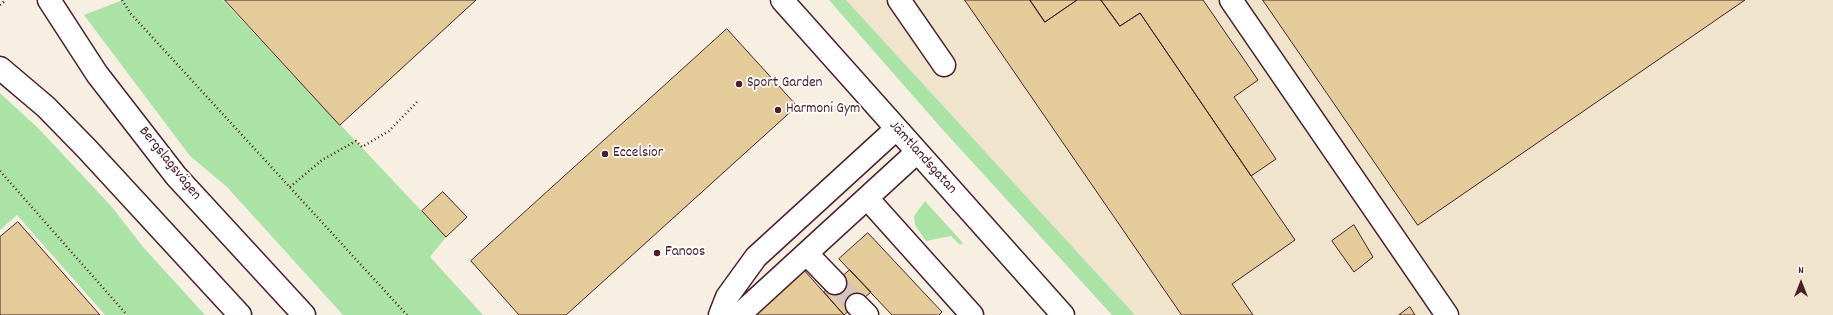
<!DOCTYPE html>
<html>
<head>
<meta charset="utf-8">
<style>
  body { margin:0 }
  #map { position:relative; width:1833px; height:315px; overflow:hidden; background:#f7efe1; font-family:Dekko,sans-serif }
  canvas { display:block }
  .north { position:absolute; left:1781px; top:263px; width:40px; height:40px; -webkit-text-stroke:3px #fff; paint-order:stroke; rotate:0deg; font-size:11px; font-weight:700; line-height:16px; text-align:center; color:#4a1f2b }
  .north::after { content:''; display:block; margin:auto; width:14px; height:18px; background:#4a1f2b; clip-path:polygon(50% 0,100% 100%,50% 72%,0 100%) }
</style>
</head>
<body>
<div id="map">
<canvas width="1833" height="315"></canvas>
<div class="north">N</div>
</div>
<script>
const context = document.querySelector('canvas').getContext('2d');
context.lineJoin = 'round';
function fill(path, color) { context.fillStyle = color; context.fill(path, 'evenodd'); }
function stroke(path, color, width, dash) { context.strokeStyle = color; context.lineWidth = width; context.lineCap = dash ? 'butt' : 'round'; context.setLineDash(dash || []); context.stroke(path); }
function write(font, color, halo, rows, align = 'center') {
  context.font = font + ' Dekko,sans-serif'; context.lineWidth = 3.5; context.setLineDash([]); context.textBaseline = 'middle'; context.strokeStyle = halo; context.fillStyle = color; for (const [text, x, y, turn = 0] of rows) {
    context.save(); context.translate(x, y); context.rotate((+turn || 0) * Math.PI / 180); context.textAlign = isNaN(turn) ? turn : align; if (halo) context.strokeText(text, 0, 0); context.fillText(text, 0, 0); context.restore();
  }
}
fill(new Path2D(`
  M846 0H1833V315H1135Z`), '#f1e4cc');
fill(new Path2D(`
  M123 0H223L446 237 430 257 483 315H343L227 187 190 156 84 15Z
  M829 0H846L1135 315H1112L943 130Z
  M0 93 39 129 112 207 143 247 205 315H105L17 215 0 230Z
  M925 201 963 243 960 245 951 236 926 241 915 225 914 216Z`), '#abe2a5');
const building = new Path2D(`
  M225 0H476L340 125Z
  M965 0H1030L1045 22 1077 0H1101L1120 26 1140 13 1295 240 1232 284 1253 315H1182Z
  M1030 0H1077L1045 22Z
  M1101 0H1203L1258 80 1234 97 1276 159 1251 176 1140 13 1120 26Z
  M1263 0H1745L1418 225Z
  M727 29 797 106 566 315H519L471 261Z
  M443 192 467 217 446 237 422 211Z
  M18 222 100 315H0V237Z
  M1354 225 1373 257 1354 272 1332 241Z
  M868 233 942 312 939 315H892L839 259Z
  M803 269 844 315H752Z
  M850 270 871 292 844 315 824 292Z
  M1410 307 1415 315H1399Z`);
fill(building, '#e4cb9a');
stroke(building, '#4a1f2b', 1);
stroke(new Path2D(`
  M835 283 857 305`), '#d4c5bd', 22, [22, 11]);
const minor = new Path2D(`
  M782 0 1063 315
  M899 0 944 65
  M1231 0 1447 315
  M867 198 972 315
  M807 254 835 283
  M857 305 867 315
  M720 315 727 297 756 257 896 129
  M739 315 917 152`);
const major = new Path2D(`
  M49 0 97 74 176 176 304 315
  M0 68 46 107 87 149 240 315`);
stroke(minor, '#4a1f2b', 25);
stroke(major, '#4a1f2b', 25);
stroke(new Path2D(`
  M122 0 131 14 407 315
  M0 5 6 0
  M0 171 127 315
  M290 187 322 160 356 141 362 147 389 131 417 102`), '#4a1f2b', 2.5, [1, 3]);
stroke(minor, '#fff', 22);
stroke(major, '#fff', 22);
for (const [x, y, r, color] of [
  [739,84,4,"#4a1f2b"],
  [778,110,4,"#4a1f2b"],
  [605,154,4,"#4a1f2b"],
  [657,253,4,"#4a1f2b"]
]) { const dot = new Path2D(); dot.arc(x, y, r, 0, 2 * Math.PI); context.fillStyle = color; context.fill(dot); stroke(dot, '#fff', 1.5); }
write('15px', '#4a1f2b', '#fff', [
  ["Sport Garden",747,84],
  ["Harmoni Gym",786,110],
  ["Eccelsior",613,154],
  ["Fanoos",665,253]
], 'left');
write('15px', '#4a1f2b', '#fff', [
  ["Jämtlandsgatan",922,158,48],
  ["Bergslagsvägen",169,164,51]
]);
</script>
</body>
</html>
